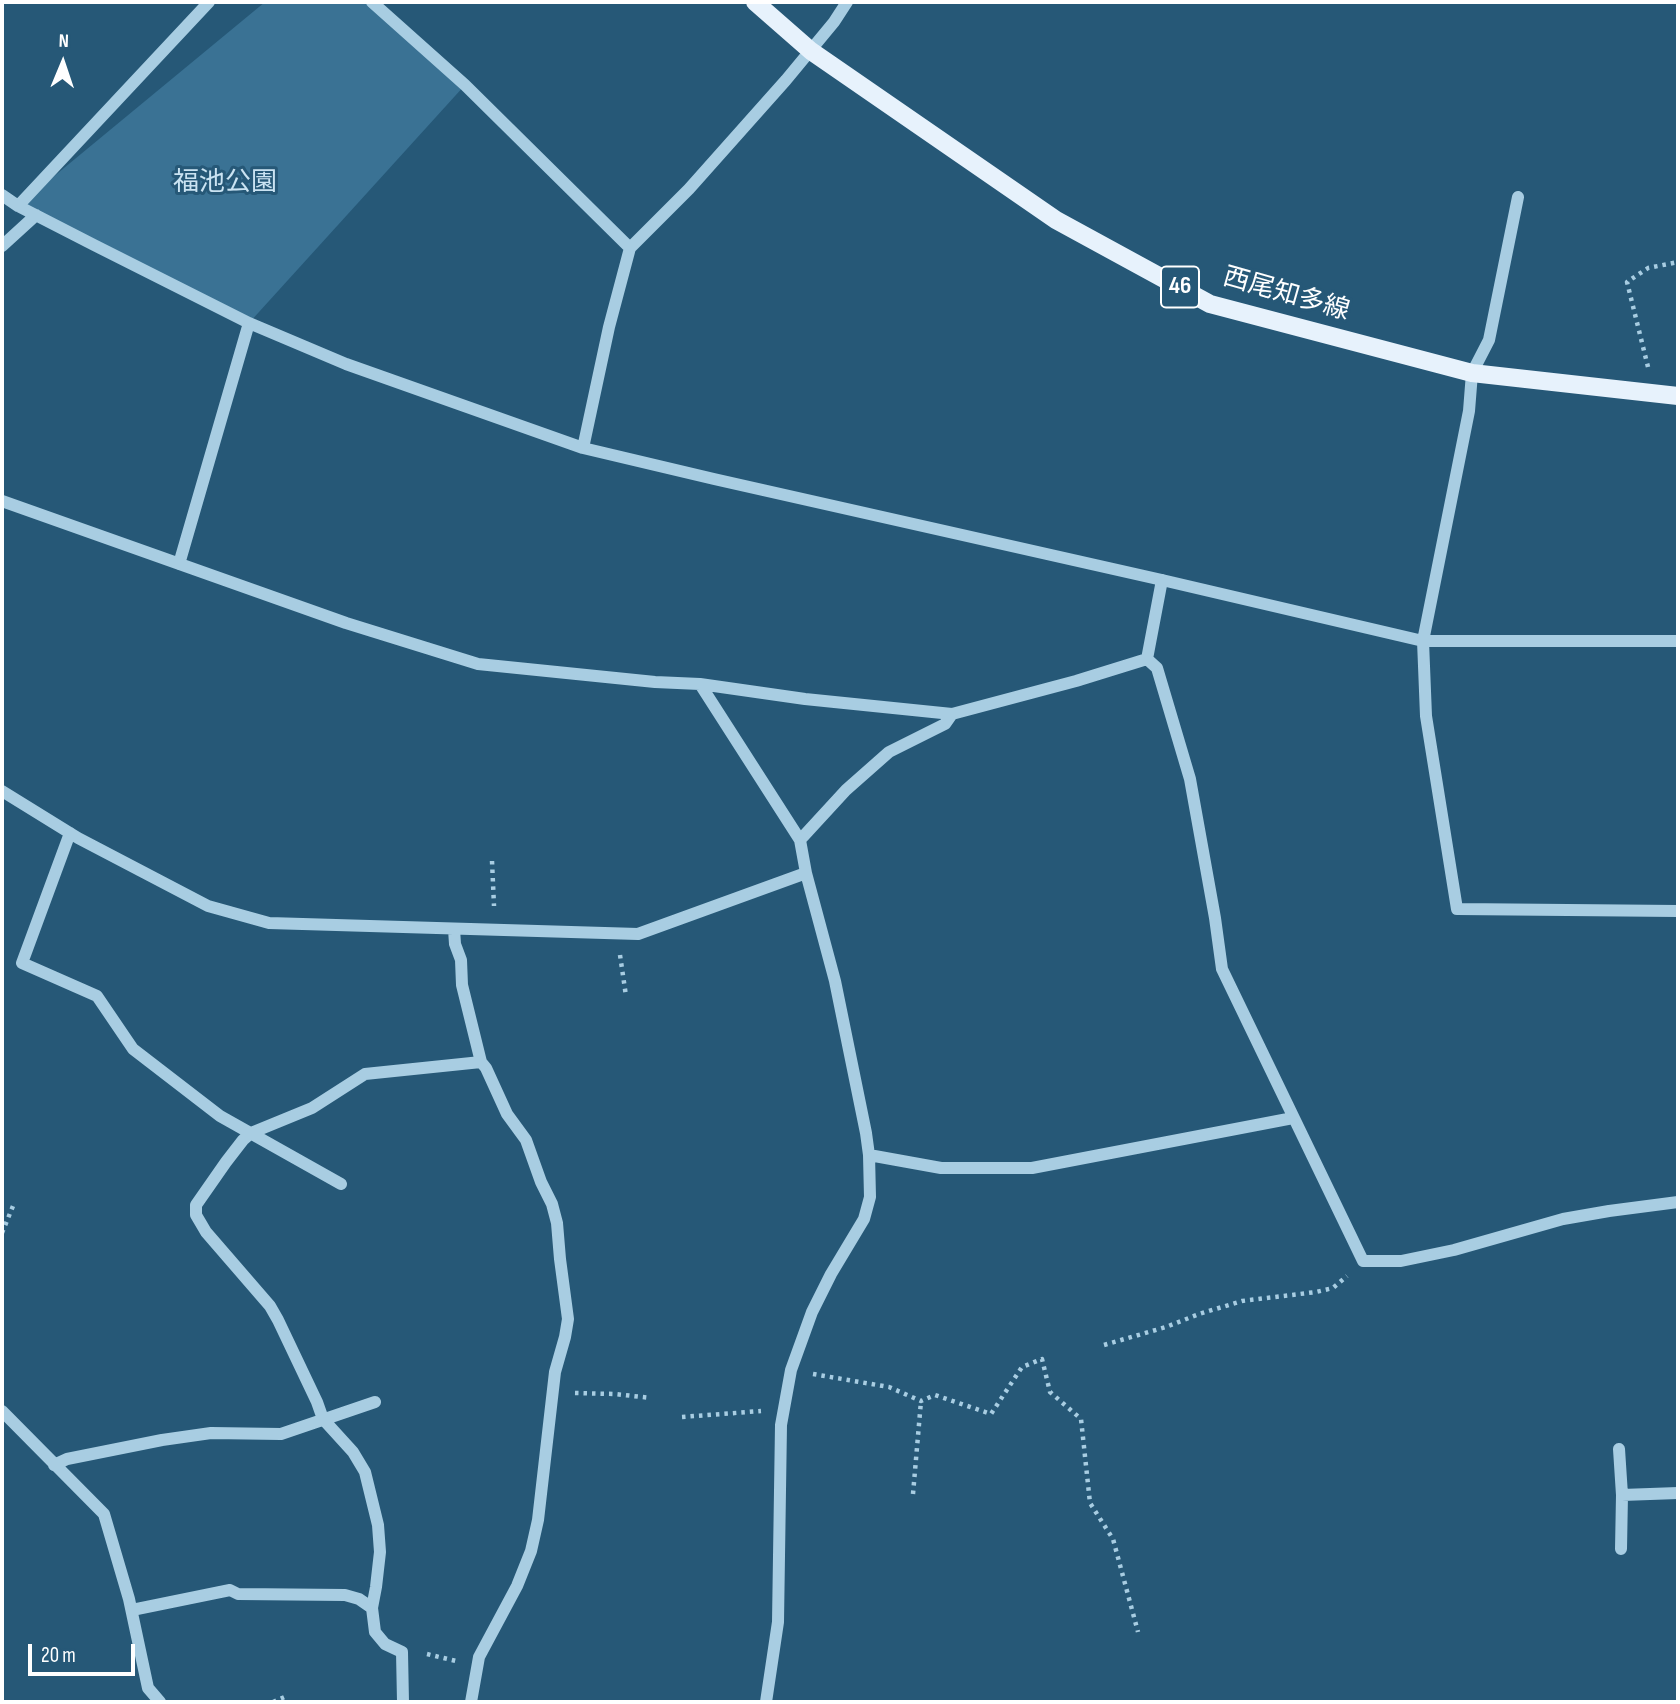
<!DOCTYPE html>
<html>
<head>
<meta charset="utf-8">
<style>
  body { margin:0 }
  #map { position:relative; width:1680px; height:1704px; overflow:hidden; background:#265877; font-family:"Sofia Sans Condensed",sans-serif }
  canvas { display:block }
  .frame { position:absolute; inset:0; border:4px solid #fff; pointer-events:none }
  .north { position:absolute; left:28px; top:28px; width:70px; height:70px; -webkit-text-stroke:5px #265877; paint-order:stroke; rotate:2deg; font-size:19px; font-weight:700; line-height:28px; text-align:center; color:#fff }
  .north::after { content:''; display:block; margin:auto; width:24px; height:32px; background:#fff; clip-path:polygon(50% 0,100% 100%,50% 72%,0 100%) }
  .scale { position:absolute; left:28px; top:1644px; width:107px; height:32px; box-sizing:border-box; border:4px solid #fff; border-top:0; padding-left:9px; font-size:21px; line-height:24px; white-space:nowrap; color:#fff; -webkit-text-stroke:5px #265877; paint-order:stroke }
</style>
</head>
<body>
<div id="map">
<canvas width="1680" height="1704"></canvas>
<div class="frame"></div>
<div class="north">N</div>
<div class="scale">20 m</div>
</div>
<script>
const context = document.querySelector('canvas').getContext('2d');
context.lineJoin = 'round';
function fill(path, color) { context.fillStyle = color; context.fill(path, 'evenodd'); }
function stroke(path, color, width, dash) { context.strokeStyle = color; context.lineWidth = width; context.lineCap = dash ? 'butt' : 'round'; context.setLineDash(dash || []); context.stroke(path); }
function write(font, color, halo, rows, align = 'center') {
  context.font = font + ' "Sofia Sans Condensed","Noto Sans JP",sans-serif'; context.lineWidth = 6; context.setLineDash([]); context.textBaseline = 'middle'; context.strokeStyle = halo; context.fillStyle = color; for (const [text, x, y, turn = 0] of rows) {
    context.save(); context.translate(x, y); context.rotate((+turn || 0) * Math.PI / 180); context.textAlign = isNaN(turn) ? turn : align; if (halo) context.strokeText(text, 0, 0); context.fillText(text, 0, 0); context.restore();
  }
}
fill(new Path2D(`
  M265 2H371L465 85 249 323 18 206Z`), '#3a7294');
stroke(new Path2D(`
  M1648 367 1627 282 1648 268 1678 262
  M492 861 494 906
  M620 955 626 996
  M2 1233 13 1206
  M1104 1345 1166 1327 1199 1314 1242 1301 1316 1292 1333 1288 1347 1276
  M813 1374 889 1387 921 1401 935 1395 991 1414 1022 1367 1042 1359 1050 1392 1081 1419 1090 1503 1113 1539 1138 1632
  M575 1393 615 1394 651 1398
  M682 1417 761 1411
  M913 1494 921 1401
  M427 1654 456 1661
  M273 1702 287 1696`), '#a8cde2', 4.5, [3.5, 5]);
stroke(new Path2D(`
  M372 2 465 85 630 248
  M2 195 18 206 94 245 249 323 346 364 583 448 714 479 1162 580 1423 641H1678
  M1518 197 1489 340 1472 373 1469 411 1423 641 1426 716 1457 909 1678 911
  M18 206 209 2
  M2 246 36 215
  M583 448 609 327 630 248 689 189 786 80 834 22 847 2
  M2 501 346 623 478 664 655 682 700 684 805 699 952 714 1076 681 1147 659
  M179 564 249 323
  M1147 659 1157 668 1190 779 1215 918 1222 969 1363 1261H1401L1454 1250 1563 1219 1609 1211 1678 1202
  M1147 659 1162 580
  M700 684 800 840 806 873 835 981 866 1133 869 1155 870 1197 864 1219 831 1274 812 1312 791 1370 781 1425 778 1622 766 1702
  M2 791 78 838 208 906 269 923 638 934 806 873
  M70 833 22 963 97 996 133 1049 220 1116 341 1184
  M800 840 846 790 889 752 945 724 952 714
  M869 1155 941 1168H1032L1293 1118
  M2 1411 104 1514 129 1599 148 1688 160 1702
  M1619 1449 1622 1495 1621 1549
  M54 1465 67 1459 162 1440 211 1433 281 1434 375 1402
  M1622 1495 1678 1493
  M132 1610 230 1590 238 1594 345 1595 359 1599 372 1608
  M403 1702 402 1652 385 1644 375 1632 372 1608 376 1587 380 1552 378 1525 365 1472 353 1452 323 1419 317 1402 278 1320 270 1306 206 1232 196 1215V1205L226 1162 243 1140 251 1133 312 1108 365 1074 481 1062 462 985 461 960 455 944 454 929
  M471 1702 479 1657 517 1586 531 1551 538 1520 555 1372 565 1337 568 1319 560 1259 557 1223 552 1204 541 1182 526 1140 507 1114 486 1068 481 1062`), '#a8cde2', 12);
stroke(new Path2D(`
  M755 2 811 51 1056 220 1210 304 1472 373 1678 396`), '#e7f2fc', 18);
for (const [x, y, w] of [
  [1180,287,38]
]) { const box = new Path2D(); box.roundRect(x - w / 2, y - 20.5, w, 41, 5); context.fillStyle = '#265877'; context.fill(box); stroke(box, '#fff', 2); }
write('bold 24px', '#fff', null, [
  ["46",1180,287]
]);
write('26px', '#cae3f2', '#265877', [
  ["福池公園",225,183]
]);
write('26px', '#fff', '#265877', [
  ["西尾知多線",1286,295,16]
]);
</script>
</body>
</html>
